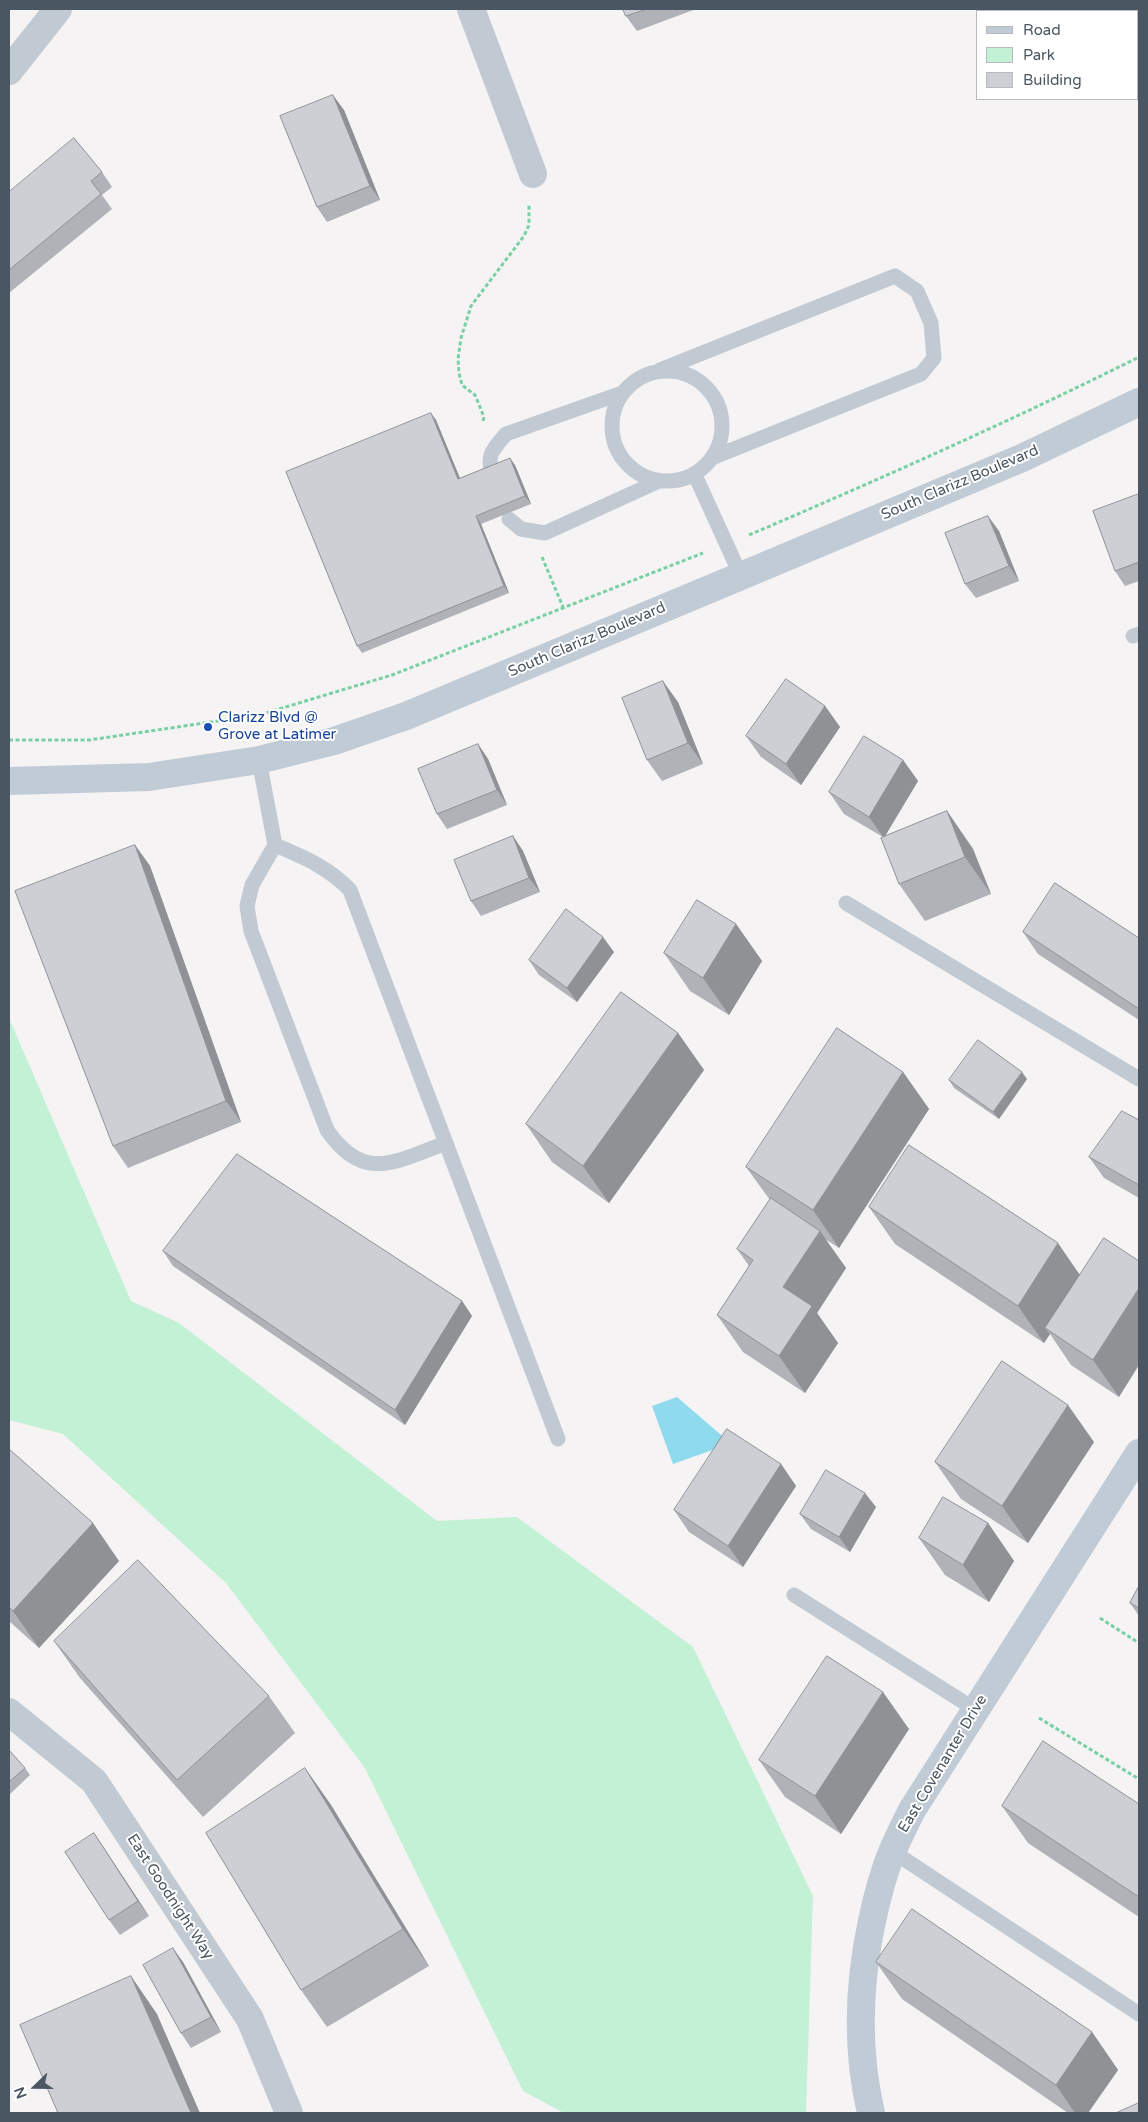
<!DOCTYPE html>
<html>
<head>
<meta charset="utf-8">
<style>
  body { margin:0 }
  #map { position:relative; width:1148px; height:2122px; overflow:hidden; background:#f5f3f3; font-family:"Varela Round",sans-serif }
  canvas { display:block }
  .frame { position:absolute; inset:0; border:10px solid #4a5661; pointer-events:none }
  .legend { position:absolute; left:976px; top:10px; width:162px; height:90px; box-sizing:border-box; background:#fff; border:1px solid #b7bbc0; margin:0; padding:6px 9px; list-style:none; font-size:15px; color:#4a5661 }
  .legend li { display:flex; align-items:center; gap:10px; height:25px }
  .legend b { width:25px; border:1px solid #b7bbc0 }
  .north { position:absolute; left:10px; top:2062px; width:50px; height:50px; -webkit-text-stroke:4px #fff; paint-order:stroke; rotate:248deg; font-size:14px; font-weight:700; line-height:20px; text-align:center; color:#4a5661 }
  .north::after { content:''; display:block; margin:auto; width:18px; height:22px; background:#4a5661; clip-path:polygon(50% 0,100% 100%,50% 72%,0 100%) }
</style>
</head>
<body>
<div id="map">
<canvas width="1148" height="2122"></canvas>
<div class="frame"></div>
<ul class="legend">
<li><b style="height:6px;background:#c1cbd6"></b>Road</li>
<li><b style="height:14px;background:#c3f1d5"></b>Park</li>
<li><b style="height:14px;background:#cdcfd5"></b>Building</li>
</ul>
<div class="north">N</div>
</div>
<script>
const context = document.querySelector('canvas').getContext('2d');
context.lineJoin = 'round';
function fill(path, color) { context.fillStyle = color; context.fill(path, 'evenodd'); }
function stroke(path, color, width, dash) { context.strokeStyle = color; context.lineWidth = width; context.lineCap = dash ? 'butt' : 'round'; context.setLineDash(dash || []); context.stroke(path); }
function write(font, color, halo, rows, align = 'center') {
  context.font = font + ' "Varela Round",sans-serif'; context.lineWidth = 4; context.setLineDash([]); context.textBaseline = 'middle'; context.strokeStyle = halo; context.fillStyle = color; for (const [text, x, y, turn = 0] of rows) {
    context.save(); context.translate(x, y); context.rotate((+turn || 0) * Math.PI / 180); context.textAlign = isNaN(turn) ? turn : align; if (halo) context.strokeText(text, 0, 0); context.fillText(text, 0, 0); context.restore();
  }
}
fill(new Path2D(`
  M9 1018 131 1301 179 1323 437 1521 517 1517 693 1647 813 1896 806 2113H564L523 2091 365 1768 226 1583 63 1434 9 1420Z`), '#c3f1d5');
fill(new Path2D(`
  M677 1397 727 1440 721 1447 673 1464 652 1406Z`), '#90daee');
stroke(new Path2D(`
  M483 421 484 417 475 395 462 385 459 373 458 359 461 338 471 306 524 236 529 225V204
  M749 535C880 479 1011 421 1139 357
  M542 557 563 607
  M9 740H89L259 715 392 675 703 553
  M1100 1618 1139 1643
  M1039 1718 1139 1779`), '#7ad0a6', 3, [4, 2.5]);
stroke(new Path2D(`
  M660 370 895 276 917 291 931 323 934 358 921 374 714 457
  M612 426a55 55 0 1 1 110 0a55 55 0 1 1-110 0Z
  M695 475 741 576
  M492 477C487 455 491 451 506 434L622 393
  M509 519 521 529 545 533 659 481
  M1133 636 1139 634
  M259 760 275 845
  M846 903 1139 1079
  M446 1143C396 1161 364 1184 327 1130L251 931 247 906 252 885 275 845C303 857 328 867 350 890L558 1439
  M794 1595 976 1710
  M892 1851 1139 2014`), '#c1cad2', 15);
stroke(new Path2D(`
  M471 9 533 174
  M9 71 58 9
  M9 1712 94 1781 250 2019 289 2113`), '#c1cad2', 28);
stroke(new Path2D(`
  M9 781 149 777 259 760 334 741 406 716 741 576 1022 458 1139 402
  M871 2113C856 2049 858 1986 872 1921 877 1897 883 1874 892 1852 898 1838 905 1824 912 1810L1139 1453`), '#c1cbd6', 28);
fill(new Path2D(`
  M623 9H696L637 31 626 16Z
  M344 110 380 200 327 222 317 207Z
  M102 172 112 187 102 195 112 209 9 293V192Z
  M436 420 460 478 515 465 531 504 481 524 509 593 362 653 357 646Z
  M1139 494V581L1125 586 1115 571Z
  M999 531 1019 581 976 598 965 584Z
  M678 702 703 764 662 781 647 760Z
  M825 706 840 727 801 785 761 757 746 736Z
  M478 744 488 759 507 805 447 829 437 814Z
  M903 760 918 781 884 837 947 811 973 849 991 894 925 921 899 884 883 837 844 814 829 792Z
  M513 836 523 851 540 892 481 916 471 901Z
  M135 845 150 866 241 1122 128 1168 113 1146Z
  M736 924 762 961 729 1015 690 991 664 953Z
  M1023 932 1139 938V1020L1038 954Z
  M614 952 577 1002 539 975 529 960Z
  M678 1033 704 1070 609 1203 552 1162 526 1124Z
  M903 1072 929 1109 839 1248 825 1239 846 1268 817 1313 838 1343 805 1393 743 1352 717 1315 749 1266 737 1249 770 1200 746 1167Z
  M1027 1079 999 1119 954 1088 949 1080Z
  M1139 1120V1198L1104 1178 1089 1157Z
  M869 1207 1080 1274 1119 1397 1071 1365 1050 1334 1044 1343 895 1244Z
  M163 1251 462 1301 472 1316 405 1425 173 1266Z
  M1094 1442 1028 1543 961 1499 935 1462Z
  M9 1449 119 1561 39 1648 9 1621Z
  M781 1464 796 1486 743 1567 689 1532 674 1510Z
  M876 1507 850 1552 811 1529 800 1514Z
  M988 1523 1014 1561 989 1602 945 1575 919 1538Z
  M1139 1586V1616L1130 1603Z
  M54 1641 269 1696 295 1733 203 1817 80 1678Z
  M909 1729 841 1834 785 1797 759 1760Z
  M9 1750 25 1768 30 1775 9 1795Z
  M305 1768 331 1805 429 1966 327 2027 301 1990Z
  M1139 1804V1917L1028 1843 1002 1806Z
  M104 1848 149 1916 120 1935 109 1920Z
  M183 1962 221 2032 191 2048 181 2033Z
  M876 1962 1092 2032 1118 2070 1088 2113H1068L902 1999Z`), '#b0b2b7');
fill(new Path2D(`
  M333 95 344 110 380 200 370 186Z
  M431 413 436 420 463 486 458 479Z
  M510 458 515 465 531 504 525 496Z
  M476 516 481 524 509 593 504 586Z
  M988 516 999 531 1019 581 1009 566Z
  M663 681 678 702 703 764 688 743Z
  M825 706 840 727 801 785 786 764Z
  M478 744 488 759 507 805 497 790Z
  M903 760 918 781 884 838 869 817Z
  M947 811 973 849 991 894 965 857Z
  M513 836 523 851 540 892 529 878Z
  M135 845 150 866 241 1122 226 1101Z
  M736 924 762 961 729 1015 703 978Z
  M603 937 614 952 577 1002 567 988Z
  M678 1033 704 1070 609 1203 583 1166Z
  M903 1072 929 1109 839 1248 813 1210Z
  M1022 1072 1027 1079 999 1119 993 1112Z
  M820 1231 846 1268 817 1313 838 1343 805 1393 779 1356 783 1287Z
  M1058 1243 1084 1281 1045 1328 1050 1334 1044 1343 1018 1306Z
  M1139 1288V1365L1119 1397 1093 1360Z
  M462 1301 472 1316 405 1425 395 1410Z
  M1068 1405 1094 1442 1028 1543 1002 1506Z
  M781 1464 796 1486 743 1567 728 1546Z
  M865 1493 876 1507 850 1552 839 1537Z
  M93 1523 119 1561 39 1648 13 1611Z
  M988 1523 1014 1561 989 1602 963 1565Z
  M883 1692 909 1729 841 1834 815 1796Z
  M305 1768 331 1805 429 1966 403 1929Z
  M94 1833 104 1848 149 1916 138 1901Z
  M173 1948 183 1962 221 2032 211 2017Z
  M131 1976 157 2014 200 2113H191Z
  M1092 2032 1118 2070 1088 2113H1075L1056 2085Z`), '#909195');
const building = new Path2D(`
  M623 9H647L626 16Z
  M333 95 370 186 317 207 280 116Z
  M74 138 102 172 91 181 101 194 9 270V192Z
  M431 413 458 479 510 458 525 496 476 516 504 586 357 646 286 472Z
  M1139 494V562L1115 571 1093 511Z
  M988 516 1009 566 965 584 945 533Z
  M786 679 825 706 786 764 746 736Z
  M663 681 688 743 647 760 622 698Z
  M864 736 903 760 869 817 829 792Z
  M478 744 497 790 437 814 418 769Z
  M947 811 965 857 899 884 881 838Z
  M513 836 529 878 471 901 454 860Z
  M135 845 226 1101 113 1146 15 891Z
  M1055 883 1139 938V1009L1023 932Z
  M697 900 736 924 703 978 664 953Z
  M566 909 603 937 567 988 529 960Z
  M621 992 678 1033 583 1166 526 1124Z
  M837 1028 903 1072 813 1210 746 1167Z
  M978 1040 1022 1072 993 1112 949 1080Z
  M1122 1111 1139 1120V1185L1089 1157Z
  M909 1145 1058 1243 1018 1306 869 1207Z
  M237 1154 462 1301 395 1410 163 1251Z
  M771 1198 820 1231 783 1287 812 1306 779 1356 717 1315 753 1260 737 1249Z
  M1104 1238 1139 1261V1288L1093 1360 1045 1328Z
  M1002 1361 1068 1405 1002 1506 935 1462Z
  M727 1429 781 1464 728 1546 674 1510Z
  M9 1449 93 1523 13 1611 9 1607Z
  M826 1470 865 1493 839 1537 800 1514Z
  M943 1497 988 1523 963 1565 919 1538Z
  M138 1560 269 1696 177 1780 54 1641Z
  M1139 1586V1608L1130 1603Z
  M827 1656 883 1692 815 1796 759 1760Z
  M1043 1741 1139 1804V1897L1002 1806Z
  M9 1750 25 1768 9 1782Z
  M305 1768 403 1929 301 1990 206 1833Z
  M94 1833 138 1901 109 1920 65 1852Z
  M912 1909 1092 2032 1056 2085 876 1962Z
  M173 1948 211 2017 181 2033 143 1965Z
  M131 1976 191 2113H58L20 2025Z
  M1139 2103V2113H1116Z`);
fill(building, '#cdcfd5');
stroke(building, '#909195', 1);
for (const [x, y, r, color] of [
  [208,727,5,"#1a4fb4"]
]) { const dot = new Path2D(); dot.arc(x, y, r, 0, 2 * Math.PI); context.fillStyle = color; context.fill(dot); stroke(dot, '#fff', 2); }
write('15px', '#4a5661', '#fff', [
  ["South Clarizz Boulevard",960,483,-23],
  ["South Clarizz Boulevard",587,640,-23],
  ["East Covenanter Drive",943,1764,-59],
  ["East Goodnight Way",170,1897,57]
]);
write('15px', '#164399', '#fff', [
  ["Clarizz Blvd @",218,718],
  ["Grove at Latimer",218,735]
], 'left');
</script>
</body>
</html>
